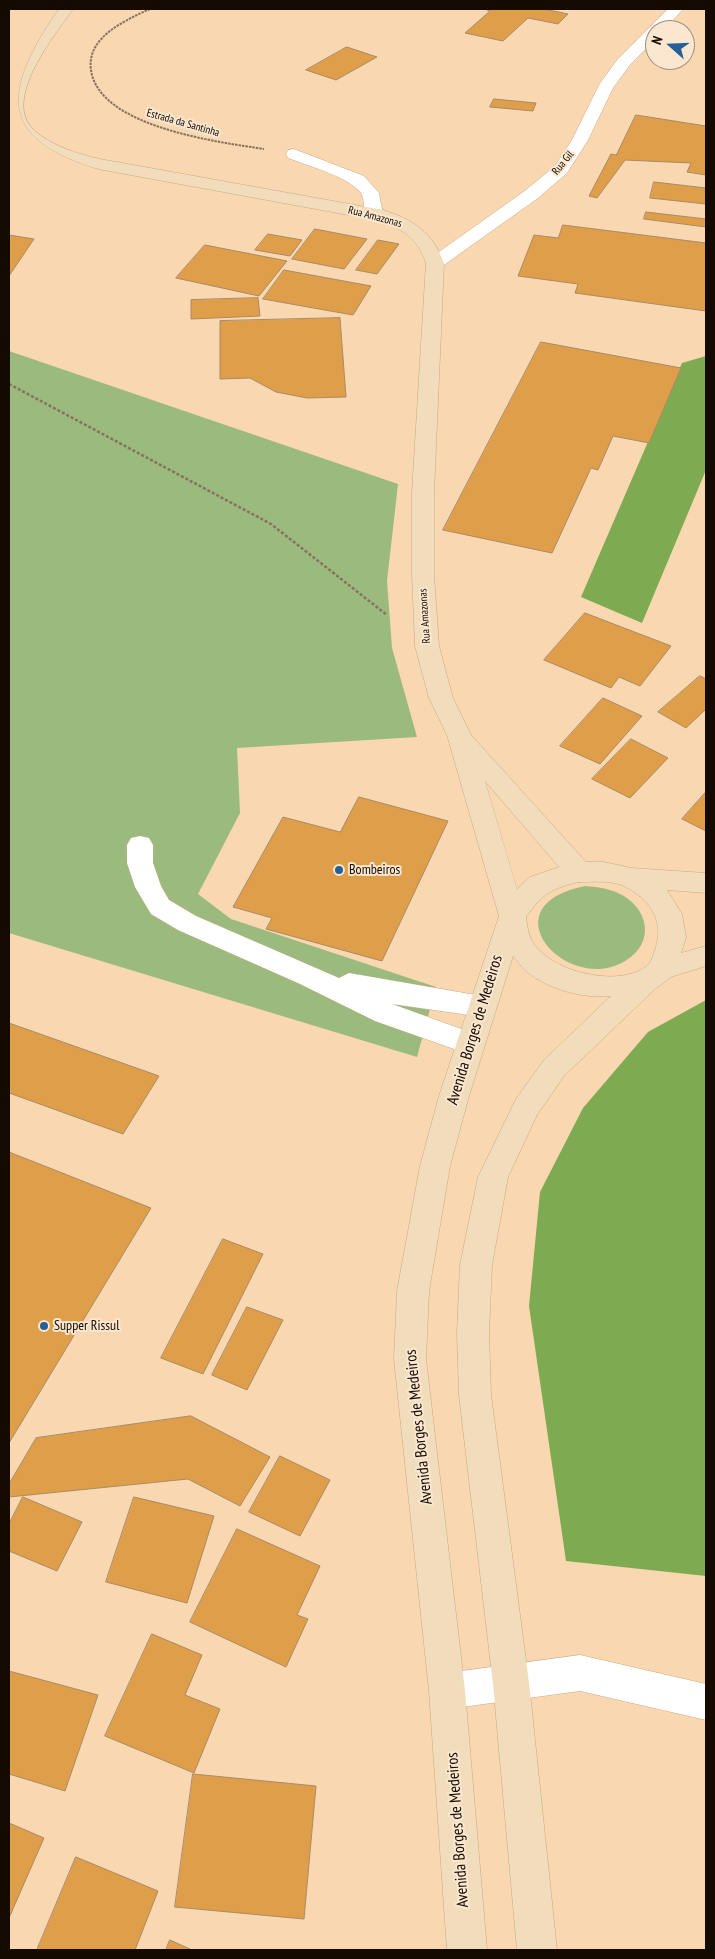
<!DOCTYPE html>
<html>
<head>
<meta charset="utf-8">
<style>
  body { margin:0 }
  #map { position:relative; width:715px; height:1959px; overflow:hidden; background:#f9d7b0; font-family:"PT Sans Narrow",sans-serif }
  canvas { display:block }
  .frame { position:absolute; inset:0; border:10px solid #150a00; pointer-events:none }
  .north { position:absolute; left:645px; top:20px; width:50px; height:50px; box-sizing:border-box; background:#fbe7cf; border:1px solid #9f8f7c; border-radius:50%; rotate:290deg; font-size:14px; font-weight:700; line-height:20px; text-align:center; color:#150a00 }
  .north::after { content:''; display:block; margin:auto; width:18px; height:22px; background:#276098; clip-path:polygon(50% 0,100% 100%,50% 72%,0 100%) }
</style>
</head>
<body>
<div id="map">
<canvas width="715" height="1959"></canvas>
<div class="frame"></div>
<div class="north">N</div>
</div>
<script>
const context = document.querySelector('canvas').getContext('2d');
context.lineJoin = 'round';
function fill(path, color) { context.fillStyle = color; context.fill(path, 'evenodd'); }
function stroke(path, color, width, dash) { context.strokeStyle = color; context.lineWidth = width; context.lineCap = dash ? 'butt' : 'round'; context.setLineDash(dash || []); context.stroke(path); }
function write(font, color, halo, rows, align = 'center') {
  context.font = font + ' "PT Sans Narrow",sans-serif'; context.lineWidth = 4; context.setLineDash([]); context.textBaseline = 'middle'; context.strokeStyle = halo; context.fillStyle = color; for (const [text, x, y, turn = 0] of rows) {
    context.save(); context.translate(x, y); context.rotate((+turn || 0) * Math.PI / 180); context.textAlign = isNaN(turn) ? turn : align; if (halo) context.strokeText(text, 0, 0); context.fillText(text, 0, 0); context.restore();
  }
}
fill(new Path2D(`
  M9 351 398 484 387 581 392 648 417 737 237 748 240 813 198 894 231 919 436 987 417 1057 9 933Z
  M585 886C596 887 607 888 618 893 649 907 656 943 625 961 568 996 485 906 585 886Z`), '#9aba7e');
fill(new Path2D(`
  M706 356V470L642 623 581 597 682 363Z
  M706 1000V1576L566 1561 529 1306 540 1192 583 1108 648 1032Z`), '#7eaa52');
const building = new Path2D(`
  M488 9H544L568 14 558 24 528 18 503 41 465 33 490 11 487 10Z
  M347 47 377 57 336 80 306 70Z
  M494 99 536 103 533 111 490 107Z
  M636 115 706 126V175L687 172 691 163 625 160 597 198 589 196 611 154 616 155Z
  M654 182 706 188V204L650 198Z
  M646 212 706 219V227L644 219Z
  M563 225 706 243V311L575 293 578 284 518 276 534 235 558 238Z
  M315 229 367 239 344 269 292 259Z
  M268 234 302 240 290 256 255 250Z
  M9 235 34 239 9 276Z
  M378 240 399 244 377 274 356 270Z
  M205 245 287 261 259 296 176 278Z
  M284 270 371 286 353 315 263 299Z
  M258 298 260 316 191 319V300Z
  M340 318 346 397 307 398 276 392 250 378 220 379V321Z
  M541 342 681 368 649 443 613 436 598 470 591 468 552 553 443 530Z
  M585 613 671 646 640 686 619 677 611 688 544 660Z
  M700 676 706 679V709L686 728 658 712Z
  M603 698 642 716 600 764 560 746Z
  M631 739 668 758 630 798 592 779Z
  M706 792V831L682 819Z
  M359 797 448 821 382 961 266 929 272 918 233 907 283 817 340 832Z
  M9 1023 159 1076 123 1134 9 1093Z
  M9 1152 151 1208 9 1443Z
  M223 1239 263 1254 203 1374 161 1358Z
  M247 1307 283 1320 247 1390 212 1375Z
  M191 1416 270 1457 240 1506 188 1479 9 1497V1484L36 1438Z
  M280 1456 330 1480 300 1536 249 1512Z
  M23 1497 82 1522 57 1571 9 1551V1524Z
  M134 1497 214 1516 187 1603 106 1582Z
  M237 1529 320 1566 297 1615 308 1619 286 1667 190 1622Z
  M152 1634 202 1655 185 1695 220 1709 194 1773 105 1736Z
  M9 1671 98 1695 65 1791 9 1774Z
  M193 1774 316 1786 304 1919 175 1907Z
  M9 1823 44 1838 9 1918Z
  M76 1857 158 1891 135 1950H37Z
  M170 1940 192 1950H166Z`);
fill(building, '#df9e49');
stroke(building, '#a98a65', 1);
const service = new Path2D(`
  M140 836 149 838 153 845V863L161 886 169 900 196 916 339 978 349 973 493 998 497 1006 493 1014 483 1017 392 1004 481 1036 485 1044 481 1052 471 1055 375 1021 298 983 178 930 151 914 135 887 127 863V845L131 838Z`);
const minor = new Path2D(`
  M668 9H683L664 30H655V39L629 66 613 88 588 140 567 173 538 198 441 267 435 268 429 267 426 263 429 259 526 190 555 166 572 140 599 85 617 60Z
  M294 149 364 176 379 193 383 215 380 219 374 220 368 219C363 211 365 200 361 193 350 177 306 165 288 158L286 154 288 150Z
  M580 1655 706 1684V1720L580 1691 447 1709 434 1704 429 1691 434 1678 447 1673Z`);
const secondary = new Path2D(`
  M59 9H73C55 35 1 100 34 130 51 146 78 154 100 159L383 210C413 219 433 233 444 263L434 493V575L439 646 453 698 471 735 586 862H604L631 868 706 873V893L667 890 682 914 686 937 681 953 706 946V966L671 977 655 989 564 1076 537 1115 508 1177 492 1265 489 1333 491 1395 529 1683 557 1950H517L493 1683 459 1395 457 1333 460 1265 478 1177 516 1099 544 1060 611 996C582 999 548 989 526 971 521 967 517 960 513 956L469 1096 450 1166 429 1291 426 1359 465 1691 487 1950H447L429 1691 394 1359 397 1291 420 1166 439 1096 499 916 447 735 429 698 415 646 412 575V493L426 263C418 240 404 229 381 221L98 169C0 139 0 94 59 9ZM485 781 559 867 530 877 517 889ZM579 882C593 882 611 880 624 886 651 900 665 921 655 950 653 955 652 961 649 964 622 990 547 972 531 939 528 933 527 924 526 917 542 894 552 888 579 882Z`);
stroke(service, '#c9a983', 1);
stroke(minor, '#c9a983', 1);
stroke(secondary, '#c9a983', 1);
stroke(new Path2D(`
  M150 9C126 20 86 37 91 70 99 127 218 142 264 149`), '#89725a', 2, [2.5, 1]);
stroke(new Path2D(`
  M9 384 271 524 387 615`), '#89725a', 2.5, [3, 2]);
fill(service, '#fff');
fill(minor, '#fff');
fill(secondary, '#f1dcbc');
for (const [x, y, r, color] of [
  [339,870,5,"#276098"],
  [44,1326,5,"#276098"]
]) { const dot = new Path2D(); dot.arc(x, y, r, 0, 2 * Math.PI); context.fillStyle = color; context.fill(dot); stroke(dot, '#fbe7cf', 2); }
write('11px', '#150a00', '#fbe7cf', [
  ["Estrada da Santinha",183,123,16],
  ["Rua Gil",563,163,-51],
  ["Rua Amazonas",375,217,15],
  ["Rua Amazonas",425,616,-94]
]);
write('14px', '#150a00', '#fbe7cf', [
  ["Bombeiros",349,870],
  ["Supper Rissul",54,1326]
], 'left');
write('16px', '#150a00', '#fbe7cf', [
  ["Avenida Borges de Medeiros",475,1030,-73],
  ["Avenida Borges de Medeiros",419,1427,-96],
  ["Avenida Borges de Medeiros",458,1830,-94]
]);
</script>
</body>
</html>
